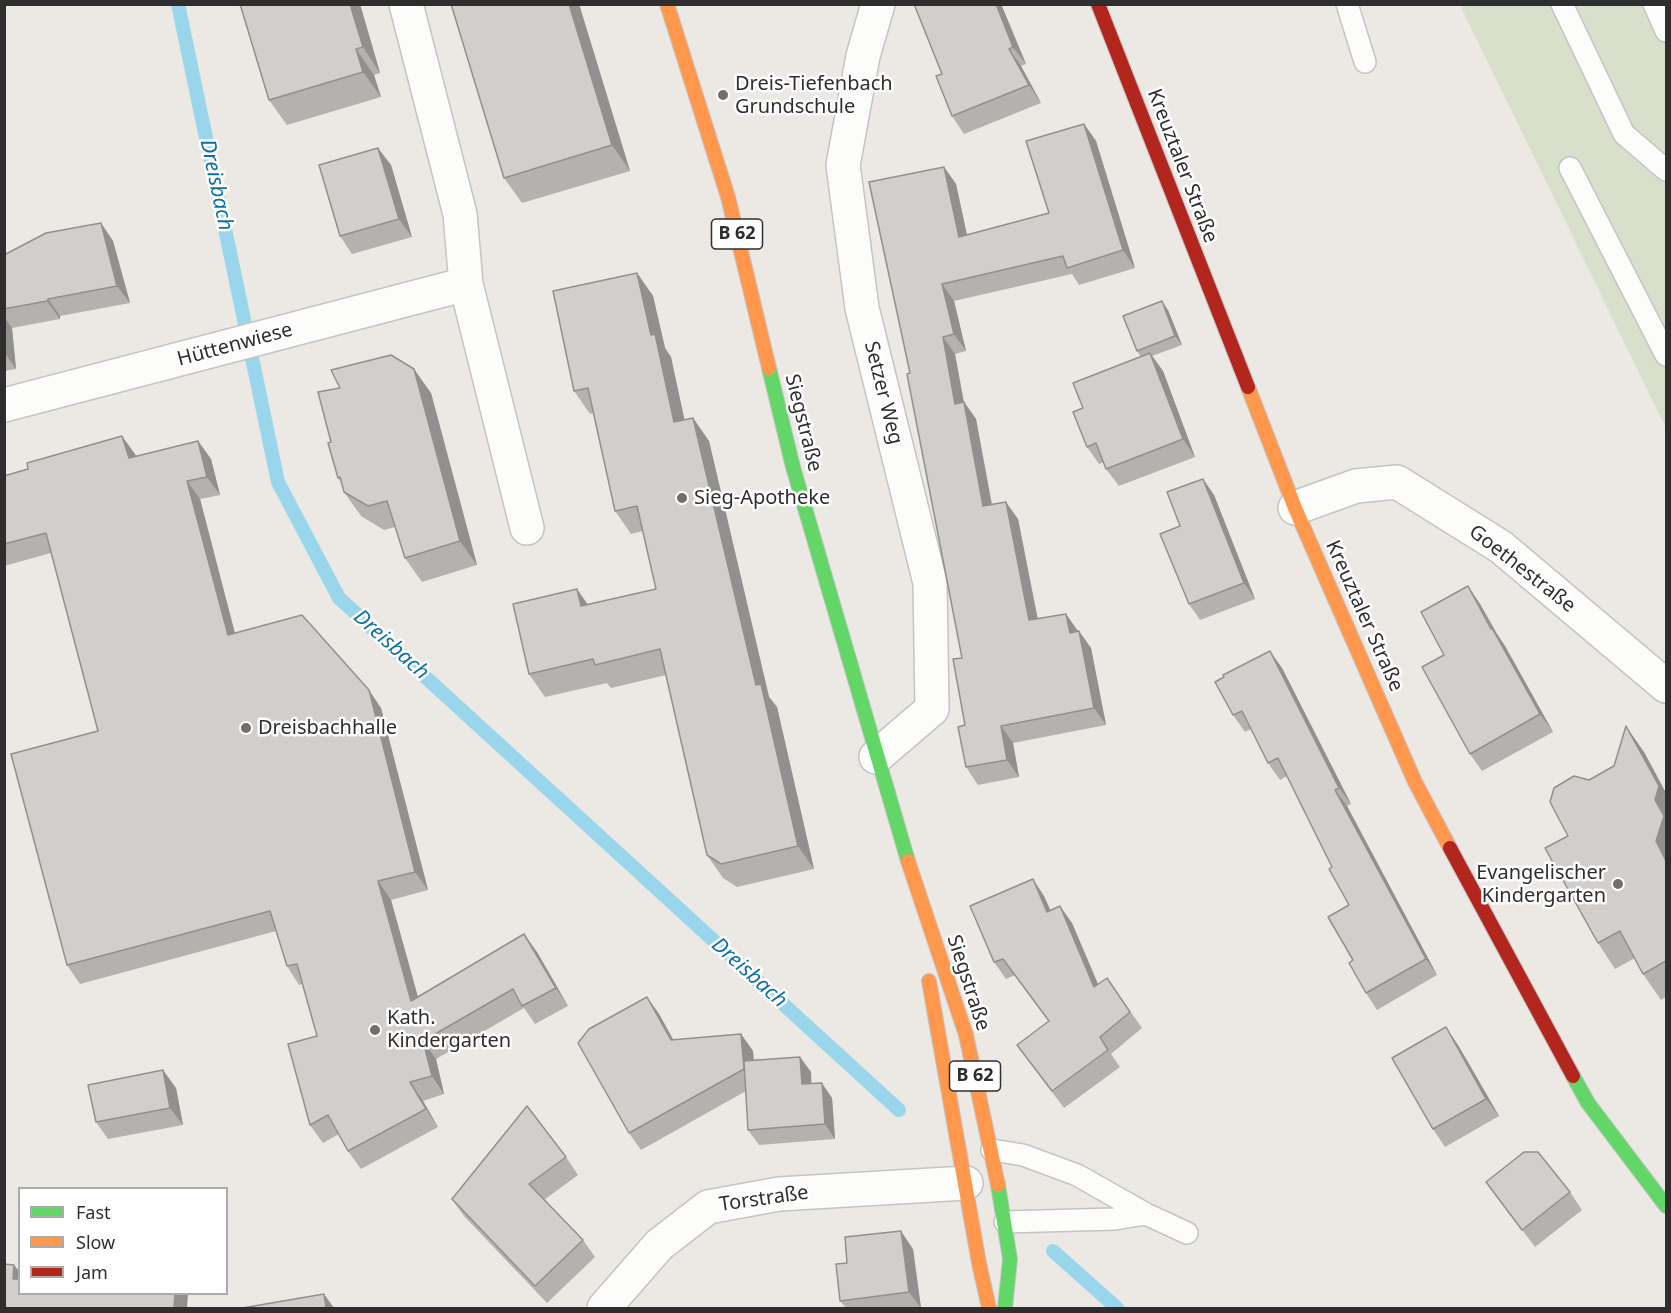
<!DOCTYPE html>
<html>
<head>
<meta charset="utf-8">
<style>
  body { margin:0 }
  #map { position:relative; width:1671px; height:1313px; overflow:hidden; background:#ece8e4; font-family:"Noto Sans",sans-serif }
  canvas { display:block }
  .frame { position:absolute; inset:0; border:6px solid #2e2e2e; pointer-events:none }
  .legend { position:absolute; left:18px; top:1187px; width:210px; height:108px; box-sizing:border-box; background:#fff; border:2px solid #ababab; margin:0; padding:8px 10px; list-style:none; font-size:18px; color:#2e2e2e }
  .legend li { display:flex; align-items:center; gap:12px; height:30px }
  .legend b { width:30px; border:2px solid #ababab }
</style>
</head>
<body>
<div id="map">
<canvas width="1671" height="1313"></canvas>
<div class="frame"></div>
<ul class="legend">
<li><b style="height:8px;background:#63d668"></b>Fast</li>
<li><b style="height:8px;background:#ff974d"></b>Slow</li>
<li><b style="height:8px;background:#b3261e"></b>Jam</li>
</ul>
</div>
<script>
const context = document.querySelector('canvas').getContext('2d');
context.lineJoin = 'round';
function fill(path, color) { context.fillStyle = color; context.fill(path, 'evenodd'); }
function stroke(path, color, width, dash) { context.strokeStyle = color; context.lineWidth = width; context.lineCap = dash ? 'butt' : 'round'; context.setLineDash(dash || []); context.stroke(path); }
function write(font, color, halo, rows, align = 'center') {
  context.font = font + ' "Noto Sans",sans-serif'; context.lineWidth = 5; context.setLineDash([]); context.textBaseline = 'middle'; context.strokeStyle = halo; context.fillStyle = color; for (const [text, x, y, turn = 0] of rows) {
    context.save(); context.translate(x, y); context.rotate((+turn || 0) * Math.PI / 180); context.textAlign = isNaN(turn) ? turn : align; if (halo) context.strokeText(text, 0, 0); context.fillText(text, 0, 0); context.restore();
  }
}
fill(new Path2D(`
  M1460 5H1666V428Z`), '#d8e0cc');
stroke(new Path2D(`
  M178 4 278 482 339 598 899 1110
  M1053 1251 1117 1308`), '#99d6ec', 14);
const lane = new Path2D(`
  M1347 4 1365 62
  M1562 4 1624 134 1666 170
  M1654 4 1666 31
  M1570 168 1666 355
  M992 1150 1023 1155 1077 1175 1146 1214 1187 1233
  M1005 1222 1115 1219 1146 1214`);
const street = new Path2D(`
  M406 4 460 214 466 284 527 528
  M4 405 466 284
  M1295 508 1356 486 1397 482 1501 547 1666 686
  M876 757 932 709 930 583 862 308 843 165 863 56 878 4
  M604 1308 659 1245 708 1207 779 1194 966 1183`);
const fast = new Path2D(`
  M769 368 793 467 908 861
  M1573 1076 1588 1103 1666 1206
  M998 1185 1010 1259 1005 1308`);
const slow = new Path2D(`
  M667 4 728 197 769 368
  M1248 387 1295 508 1415 782 1450 848
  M908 861 966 1035 998 1185
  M929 981 979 1263 989 1308`);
const jam = new Path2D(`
  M1098 4 1248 387
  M1450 848 1573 1076`);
stroke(lane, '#c5c4c5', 24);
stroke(street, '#c5c4c5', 36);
stroke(fast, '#c5c4c5', 16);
stroke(slow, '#c5c4c5', 16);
stroke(jam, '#c5c4c5', 16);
stroke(lane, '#fcfcfb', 21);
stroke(street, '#fcfcfb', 33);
stroke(fast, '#63d668', 14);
stroke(slow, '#ff974d', 14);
stroke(jam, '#b3261e', 14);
fill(new Path2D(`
  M360 4 380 73 374 75 381 97 287 125 269 100Z
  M451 4H579L630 171 522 203 504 178Z
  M1001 4 1026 64 1021 66 1041 103 964 134 952 116 942 74Z
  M1084 124 1096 141 1135 268 1079 285 1072 274 954 301 966 351 955 354 964 402 976 419 992 504 1018 519 1038 619 1078 631 1091 648 1106 725 1013 743 1019 777 978 785 966 767 965 725 962 658 910 373 944 167 956 184 967 235 1049 213Z
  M391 165 412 237 352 254 340 236Z
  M101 223 113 241 130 303 60 316V319L12 328 16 369 4 371V255Z
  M637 273 653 296 665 348 671 357 684 420 693 418 709 441 769 697 777 707 814 869 737 887 723 878 707 855 666 675 611 688 607 683 545 697 529 674 588 604 656 589 643 531 631 534 615 511 593 413 590 414 574 391Z
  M1168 310 1182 345 1152 356 1163 371 1195 457 1119 486 1106 469 1104 462 1099 464 1087 447 1083 408 1141 357 1137 351Z
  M340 388 431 393 477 565 422 582 405 558 395 527 384 530 361 516 344 492 342 483 338 478 331 442Z
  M198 441 211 459 220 495 200 499 235 633 381 708 428 890 391 900 418 997 537 952 568 1006 535 1024 524 1008 436 1059 444 1094 423 1101 438 1127 361 1169 348 1151 339 1134 323 1143 310 1125 317 1036 302 984 299 985 287 966 276 931 80 984 67 965 98 731 51 553 4 566V476L135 454 136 457Z
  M1203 479 1214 495 1255 599 1200 620 1189 604 1180 526Z
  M1468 586 1480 604 1497 634 1505 646 1553 732 1482 771 1470 754 1444 655Z
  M1282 668 1351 804 1347 806 1437 975 1377 1010 1366 993 1353 960 1349 905 1332 867 1287 776 1280 780 1268 763 1251 729 1245 732 1233 715Z
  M1644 752 1666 793V997L1661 1000 1643 974 1635 958 1615 969 1598 943 1568 836 1589 780Z
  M1044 896 1051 911 1072 923 1098 984 1107 978 1142 1028 1111 1054 1120 1067 1064 1108 1017 1045 1049 1021 1015 975 1006 979 994 962Z
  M647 997 659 1014 673 1040 741 1034 753 1051 754 1060 800 1057 811 1072V1084L832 1098 835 1139 759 1145 748 1130 746 1091 641 1150 629 1133Z
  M1458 1045 1499 1116 1445 1147 1433 1129Z
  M176 1088 183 1125 108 1139 96 1122Z
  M566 1157 578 1175 544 1200 583 1240 595 1257 547 1303 464 1216 452 1199Z
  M1486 1182 1570 1192 1582 1210 1535 1247Z
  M913 1249 921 1308H846L840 1301 847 1263Z`), '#b4b1af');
fill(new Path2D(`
  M350 4H360L380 73 363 47Z
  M569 4H579L630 171 612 145Z
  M996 4H1001L1026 64 1013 47Z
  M356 49 374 75 381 97 363 72Z
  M1009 49 1021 66 1041 103 1029 85Z
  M1084 124 1096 141 1135 268 1123 250Z
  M378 148 391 165 412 237 399 219Z
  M944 167 956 184 971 254 959 237Z
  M101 223 113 241 130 303 117 286Z
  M637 273 653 296 665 348 671 357 690 445 674 422 651 335Z
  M942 284 954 301 966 351 954 334Z
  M48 299 60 316V319L47 301Z
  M1162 301 1168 310 1182 345 1175 336Z
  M4 317 12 328 16 369 4 352Z
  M943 337 955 354 967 421 955 404Z
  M1150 353 1163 371 1195 457 1183 439Z
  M414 369 431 393 477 565 460 541Z
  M964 402 976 419 995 523 983 506Z
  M693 418 709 441 769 697 777 707 814 869 798 846 756 685Z
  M122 436 135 454 142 477 129 458Z
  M198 441 211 459 220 495 207 477Z
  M1203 479 1214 495 1255 599 1244 583Z
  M187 481 200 499 240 653 228 635Z
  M1006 502 1018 519 1041 637 1029 620Z
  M1468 586 1480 604 1497 634 1505 646 1553 732 1540 714Z
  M577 589 593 612 581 606Z
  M1066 614 1078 631 1070 633Z
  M1079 631 1091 648 1106 725 1094 708Z
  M1270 651 1282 668 1351 804 1339 788Z
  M369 690 381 708 428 890 415 872Z
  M1001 726 1013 743 1019 777 1007 760Z
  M1626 726 1644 752 1666 793V861L1656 841 1655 800Z
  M1335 790 1347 806 1437 975 1426 959Z
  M1033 879 1044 896 1058 929 1047 912Z
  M378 881 391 900 424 1019 411 1001Z
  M1060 906 1072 923 1106 1003 1094 987Z
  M524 934 537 952 568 1006 556 988Z
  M647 997 659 1014 683 1057 671 1040Z
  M1446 1027 1458 1045 1499 1116 1486 1099Z
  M741 1034 753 1051 755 1086 744 1069Z
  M423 1041 436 1059 444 1094 432 1076Z
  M800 1057 811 1072 812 1099 802 1084Z
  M163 1070 176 1088 183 1125 170 1108Z
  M410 1082 423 1101 438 1127 426 1109Z
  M822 1083 832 1098 835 1139 825 1124Z
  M901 1231 913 1249 921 1308 909 1292Z
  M14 1265 20 1272V1288L13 1279Z
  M175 1293H188L187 1308H174Z
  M324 1294 334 1308H326Z`), '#92908e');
const building = new Path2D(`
  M240 4H350L363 47 356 49 363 72 269 100Z
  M451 4H569L612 145 504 178Z
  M914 4H996L1013 47 1009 49 1029 85 952 116 936 76 942 74Z
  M1084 124 1123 250 1067 268 1063 256 942 284 954 334 943 337 955 404 964 402 983 506 1006 502 1029 620 1066 614 1070 633 1079 631 1094 708 1001 726 1007 760 966 767 958 727 965 725 953 659 962 658 907 374 910 373 869 182 944 167 959 237 1049 213 1026 141Z
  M378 148 399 219 340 236 319 165Z
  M101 223 117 286 48 299 47 301 4 309V255L46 233Z
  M637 273 651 335 655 334 674 422 693 418 756 685 761 684 798 846 721 864 707 855 660 649 595 665 593 659 529 674 513 604 577 589 581 606 656 589 637 506 615 511 588 388 574 391 553 291Z
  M1162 301 1175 336 1137 351 1123 316Z
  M1150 353 1183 439 1106 469 1096 443 1087 447 1073 412 1083 408 1073 383Z
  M391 355 414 369 460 541 405 558 387 501 368 506 344 492 340 477 338 478 328 443 331 442 318 392 340 388 331 370Z
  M122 436 129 458 198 441 207 477 187 481 228 635 302 615 369 690 415 872 378 881 411 1001 524 934 556 988 522 1006 513 989 423 1041 432 1076 410 1082 426 1109 348 1151 328 1115 310 1125 288 1044 317 1036 297 964 287 966 270 911 67 965 11 754 98 731 46 533 4 544V476L28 469 27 463Z
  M1203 479 1244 583 1189 604 1160 534 1180 526 1167 492Z
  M1468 586 1491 629 1492 628 1540 714 1470 754 1422 667 1444 655 1421 612Z
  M1270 651 1339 788 1335 790 1426 959 1366 993 1349 963 1353 960 1328 917 1349 905 1329 869 1332 867 1278 758 1268 763 1242 711 1233 715 1215 682 1224 677 1223 675Z
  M1626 726 1659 786 1655 800 1664 816 1656 841 1666 861V961L1643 974 1620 931 1598 943 1545 848 1568 836 1550 802 1554 788 1574 776 1589 780 1614 766Z
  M1033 879 1047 912 1060 906 1094 987 1107 978 1130 1012 1100 1037 1108 1050 1052 1091 1017 1045 1049 1021 1003 959 994 962 970 906Z
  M647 997 671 1040 741 1034 744 1069 629 1133 578 1043 589 1029Z
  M1446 1027 1486 1099 1433 1129 1392 1058Z
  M800 1057 802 1084 822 1083 825 1124 748 1130 744 1061Z
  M163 1070 170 1108 96 1122 88 1085Z
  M527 1106 566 1157 529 1184 583 1240 535 1286 452 1199Z
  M1524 1152H1538L1570 1192 1522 1230 1486 1182Z
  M901 1231 909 1292 840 1301 836 1264 847 1263 845 1237Z
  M4 1264 14 1265 13 1279H20V1293H175L174 1308H4Z
  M324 1294 326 1308H242Z`);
fill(building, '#d1cecb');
stroke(building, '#92908e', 1.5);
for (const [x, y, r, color] of [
  [723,95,6,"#706f6e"],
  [682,498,6,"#706f6e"],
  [246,728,6,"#706f6e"],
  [1618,884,6,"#706f6e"],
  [375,1030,6,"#706f6e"]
]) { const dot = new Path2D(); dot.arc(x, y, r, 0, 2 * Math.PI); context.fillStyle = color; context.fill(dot); stroke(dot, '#fff', 2); }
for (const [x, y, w] of [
  [737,234,51],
  [975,1076,51]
]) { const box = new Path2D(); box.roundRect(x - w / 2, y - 15, w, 30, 4.5); context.fillStyle = '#fff'; context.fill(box); stroke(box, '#2e2e2e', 1.5); }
write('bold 18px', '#2e2e2e', null, [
  ["B 62",737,234],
  ["B 62",975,1076]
]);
write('20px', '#2e2e2e', '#fff', [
  ["Dreis-Tiefenbach",735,84],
  ["Grundschule",735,107],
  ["Sieg-Apotheke",694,498],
  ["Dreisbachhalle",258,728],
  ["Evangelischer",1606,873,"right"],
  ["Kindergarten",1606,896,"right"],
  ["Kath.",387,1018],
  ["Kindergarten",387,1041]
], 'left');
write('20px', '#2e2e2e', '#fff', [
  ["Kreuztaler Straße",1182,166,69],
  ["Hüttenwiese",235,345,-15],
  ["Setzer Weg",883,393,76],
  ["Siegstraße",803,423,76],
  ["Goethestraße",1522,569,38],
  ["Kreuztaler Straße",1364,616,66],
  ["Siegstraße",968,983,72],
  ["Torstraße",764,1199,-8]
]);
write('italic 21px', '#0d6fa3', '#fff', [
  ["Dreisbach",216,185,78],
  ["Dreisbach",391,645,42],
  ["Dreisbach",749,973,42]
]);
</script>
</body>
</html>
